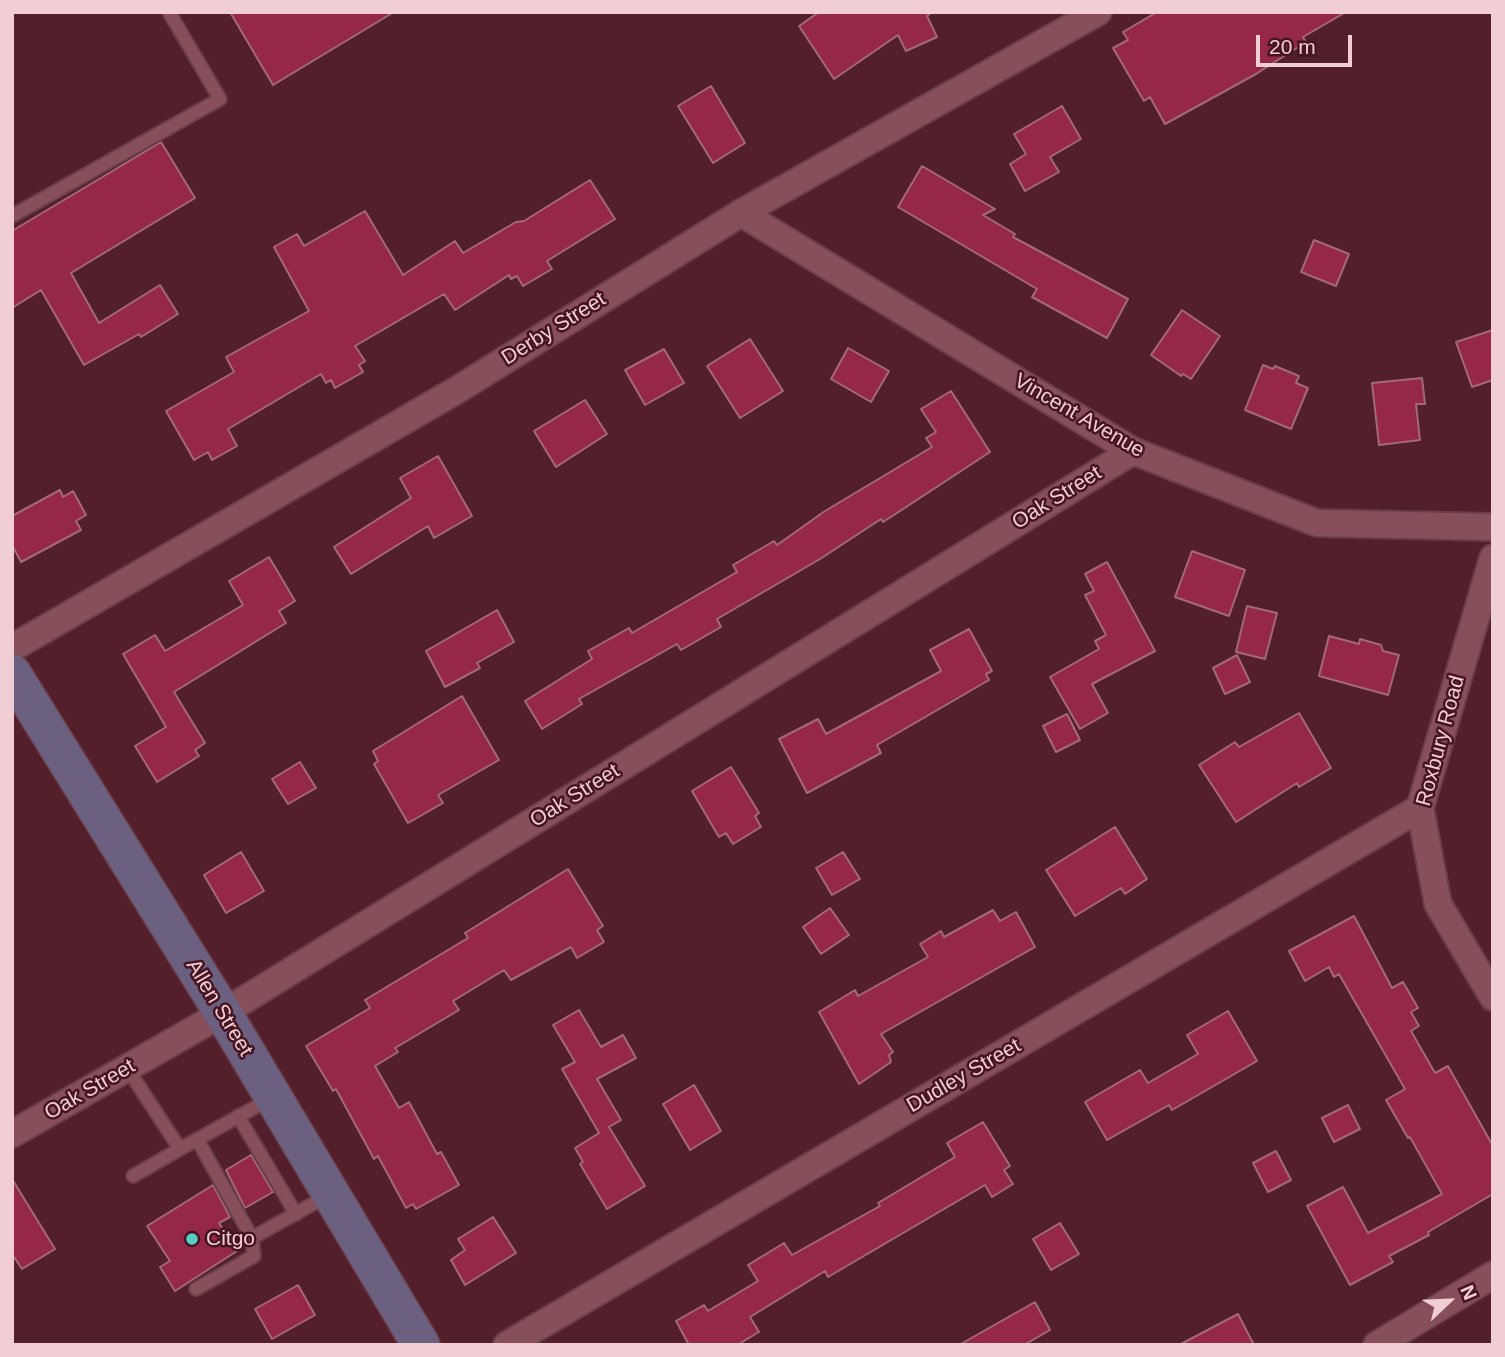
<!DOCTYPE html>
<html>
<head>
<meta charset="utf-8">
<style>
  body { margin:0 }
  #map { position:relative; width:1505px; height:1357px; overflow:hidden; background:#521f2b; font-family:Arial,sans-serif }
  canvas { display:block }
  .frame { position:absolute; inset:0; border:14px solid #f0ced3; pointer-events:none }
  .north { position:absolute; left:1414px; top:1266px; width:70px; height:70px; -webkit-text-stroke:5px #461521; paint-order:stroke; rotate:67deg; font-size:19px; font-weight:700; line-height:28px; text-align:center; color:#f0ced3 }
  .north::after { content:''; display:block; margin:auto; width:24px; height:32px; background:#f0ced3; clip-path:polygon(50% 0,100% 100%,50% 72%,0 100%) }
  .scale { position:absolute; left:1256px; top:35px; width:96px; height:32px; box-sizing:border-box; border:4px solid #f0ced3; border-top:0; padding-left:9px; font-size:21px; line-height:24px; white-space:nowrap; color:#f0ced3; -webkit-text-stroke:5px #461521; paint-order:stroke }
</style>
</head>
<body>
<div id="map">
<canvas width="1505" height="1357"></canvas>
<div class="frame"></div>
<div class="north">N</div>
<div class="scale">20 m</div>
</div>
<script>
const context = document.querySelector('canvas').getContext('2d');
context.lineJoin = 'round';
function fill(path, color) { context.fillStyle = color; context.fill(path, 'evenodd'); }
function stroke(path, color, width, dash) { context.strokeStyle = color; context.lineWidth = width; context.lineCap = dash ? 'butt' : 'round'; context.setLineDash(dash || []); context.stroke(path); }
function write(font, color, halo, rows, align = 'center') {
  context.font = font + ' Arial,sans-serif'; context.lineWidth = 5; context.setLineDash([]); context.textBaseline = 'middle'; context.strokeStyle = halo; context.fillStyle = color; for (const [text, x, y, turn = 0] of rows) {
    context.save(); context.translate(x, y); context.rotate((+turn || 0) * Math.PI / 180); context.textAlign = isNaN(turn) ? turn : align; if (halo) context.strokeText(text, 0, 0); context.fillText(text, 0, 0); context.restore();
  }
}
const building = new Path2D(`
  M230 12H394L273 85Z
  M819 12H932L927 16 937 37 906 51 898 35 834 79 799 26Z
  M1157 12H1346L1303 37 1306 42 1256 74 1165 124 1150 97 1144 101 1113 48 1128 40 1123 32Z
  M711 86 745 143 713 163 678 106Z
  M1062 106 1081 139 1050 157 1059 172 1025 191 1010 164 1026 154 1014 134Z
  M161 142 195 198 71 273 99 323 160 285 178 314 141 337 139 334 84 365 41 290 12 308V231Z
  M922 166 995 209 983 215 1015 234 1013 237 1128 299 1107 338 1032 297 1037 289 898 207Z
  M590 180 615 219 547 261 552 269 523 286 517 276 511 279 509 275 455 310 444 294 355 346 365 361 359 365 363 372 335 388 331 380 326 383 321 374 228 429 237 446 212 460 208 452 194 460 166 411 234 372 226 357 309 311 274 247 297 234 304 246 365 211 403 275 455 241 463 253 516 222 524 221Z
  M1314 240 1349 254 1336 286 1301 272Z
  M1182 310 1220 336 1191 379 1183 374 1181 376 1151 355Z
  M1493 330V380L1472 387 1456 342Z
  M750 339 783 391 740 418 707 366Z
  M848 348 889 371 871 402 831 379Z
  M664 349 684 383 645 405 625 370Z
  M1263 365 1273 369 1275 366 1299 376 1296 383 1308 388 1291 429 1245 410Z
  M1422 378 1425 404H1416L1420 440 1379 445 1372 383Z
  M951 391 990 452 897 513 883 522 881 519 820 559 717 619 721 627 681 650 677 644 579 699 582 704 542 729 525 701 592 659 588 651 629 628 632 633 737 572 733 565 774 541 777 545 825 511 932 447 926 438 936 432 921 409Z
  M585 400 607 434 556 467 534 431Z
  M438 456 472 516 434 538 428 526 351 574 334 547 411 498 400 478Z
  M60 490 63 497 73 491 86 515 76 521 81 530 21 562 12 545V516Z
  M1192 551 1245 570 1229 616 1175 597Z
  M269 557 295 601 279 611 286 623 174 692 205 743 195 750 199 756 157 782 135 746 166 727 123 654 155 635 165 651 243 605 229 581Z
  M1107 562 1155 651 1092 684 1108 713 1080 729 1050 677 1099 649 1095 641 1106 635 1085 595 1094 591 1085 574Z
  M1247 606 1277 613 1265 659 1236 652Z
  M497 610 514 642 477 663 480 668 445 687 426 651Z
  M969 629 992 671 986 674 989 680 877 745 881 753 807 793 779 739 818 719 826 734 941 671 930 650Z
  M1329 636 1359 644 1360 639 1381 645 1383 651 1399 655 1388 695 1319 676Z
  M1237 655 1250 682 1225 694 1213 668Z
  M462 696 499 760 438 795 443 803 408 823 374 764 378 761 373 751Z
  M1299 713 1331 768 1299 787 1297 783 1236 822 1199 765 1235 742 1239 747Z
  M1067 714 1080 740 1056 752 1043 726Z
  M300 762 316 788 288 804 272 779Z
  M731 767 759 813 755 816 761 827 733 844 726 833 719 837 692 791Z
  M1115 827 1147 879 1125 894 1121 888 1075 916 1046 870Z
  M241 852 264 891 226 913 204 875Z
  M843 852 860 879 832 895 816 868Z
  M568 869 603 926 597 930 604 942 577 958 571 947 511 980 504 970 453 1001 459 1010 395 1048 398 1052 375 1066 399 1108 409 1102 437 1154 441 1152 459 1185 416 1209 413 1204 406 1208 378 1156 374 1159 336 1089 333 1091 306 1046 370 1008 365 1000 468 938 465 933Z
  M830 908 849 935 821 954 803 927Z
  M993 910 1000 921 1016 912 1035 947 881 1034 893 1052 889 1055 891 1062 859 1084 819 1012 855 990 858 996 928 957 920 944 941 931 944 937Z
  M1354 916 1392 988 1403 982 1418 1008 1411 1012 1419 1026 1411 1031 1435 1073 1448 1066 1493 1146V1194L1428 1232 1429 1235 1389 1256 1393 1262 1350 1285 1307 1206 1343 1187 1368 1233 1442 1194 1410 1137 1408 1138 1386 1100 1405 1089 1339 974 1334 977 1329 967 1305 981 1289 951Z
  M579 1010 601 1047 623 1035 636 1058 597 1079 621 1120 609 1127 645 1186 607 1209 580 1164 583 1162 575 1148 599 1133 562 1069 575 1062 553 1025Z
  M1228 1011 1257 1061 1172 1110 1169 1105 1107 1140 1085 1102 1140 1070 1148 1083 1198 1054 1187 1035Z
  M694 1085 721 1131 690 1150 663 1104Z
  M1348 1105 1360 1129 1334 1142 1322 1118Z
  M983 1122 1010 1166 1004 1170 1013 1184 992 1197 985 1185 828 1277 825 1271 750 1317 759 1332 737 1345H689L676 1321 704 1305 708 1311 758 1281 748 1265 784 1243 792 1255 880 1206 878 1203 955 1157 947 1143Z
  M1276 1151 1291 1180 1268 1192 1253 1163Z
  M251 1155 273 1192 245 1208 226 1170Z
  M12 1179 55 1249 22 1269 12 1254Z
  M213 1185 230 1217 219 1223 237 1251 175 1291 160 1267 170 1261 147 1226Z
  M493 1217 516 1253 465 1285 451 1260 465 1250 458 1239Z
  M1060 1223 1079 1254 1051 1270 1033 1239Z
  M298 1285 315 1315 272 1339 255 1309Z
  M1035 1302 1050 1330 1024 1345H959Z
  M1238 1314 1254 1345H1179Z`);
fill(building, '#952848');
stroke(building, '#a36974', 2);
const lane = new Path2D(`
  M12 216 220 99 169 12
  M127 1068 180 1149 270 1099
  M238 1116 296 1214
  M197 1139 252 1238 327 1196
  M133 1176 180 1149
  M196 1289 254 1256 252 1238`);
const street = new Path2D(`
  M741 213 1133 451 1317 523 1493 527
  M1493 558 1420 808 1438 904 1493 997
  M12 648 457 390 741 213 1098 12
  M12 1134 223 1013 1133 451
  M507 1345 1420 808
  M1377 1345 1493 1275`);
const secondary = new Path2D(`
  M12 673 223 1013 421 1345`);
stroke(lane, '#693d49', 16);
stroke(street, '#693d49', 30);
stroke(secondary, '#693d49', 40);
stroke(lane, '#874f5a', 12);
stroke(street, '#874f5a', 26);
stroke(secondary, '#6b607f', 37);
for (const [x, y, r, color] of [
  [192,1239,7,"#56cec4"]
]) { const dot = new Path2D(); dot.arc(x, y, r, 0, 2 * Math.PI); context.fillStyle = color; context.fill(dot); stroke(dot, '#461521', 2.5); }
write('21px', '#f0ced3', '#461521', [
  ["Derby Street",554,329,-32],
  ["Vincent Avenue",1079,416,30],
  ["Oak Street",1057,498,-32],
  ["Roxbury Road",1441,741,-75],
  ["Oak Street",575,796,-32],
  ["Allen Street",219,1008,59],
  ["Dudley Street",964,1076,-30],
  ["Oak Street",90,1090,-30]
]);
write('21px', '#f0ced3', '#461521', [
  ["Citgo",206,1239]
], 'left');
</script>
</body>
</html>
